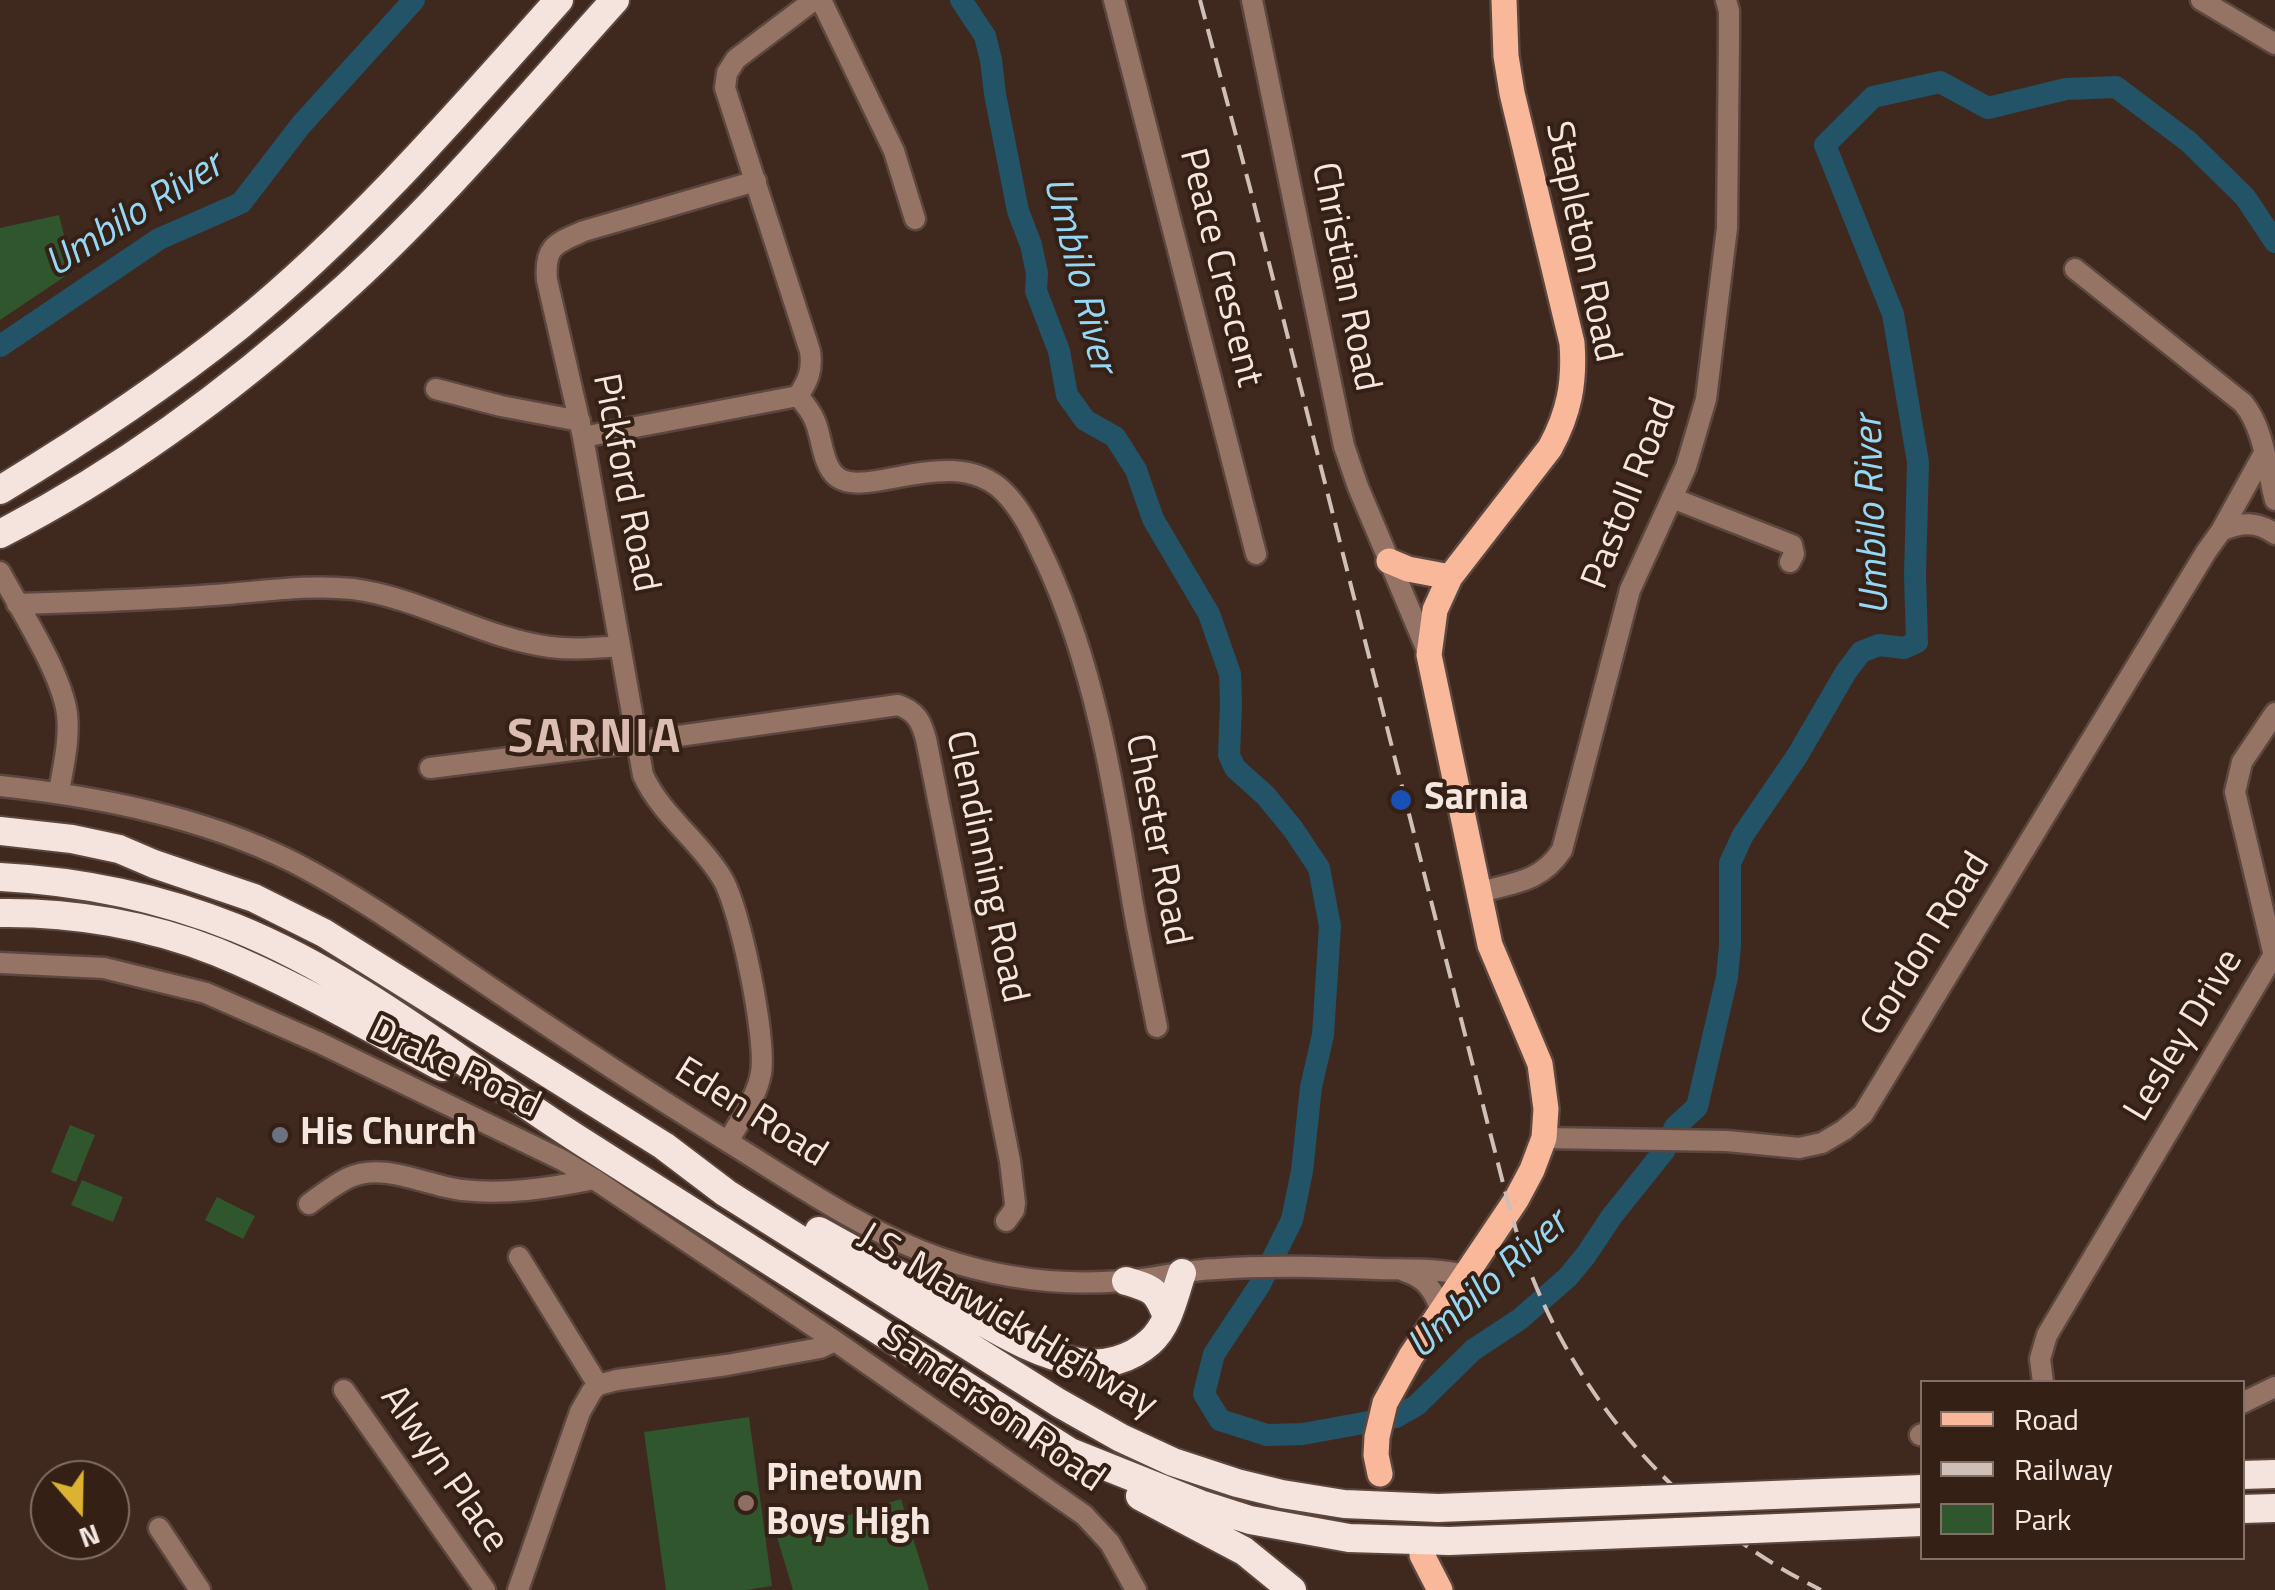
<!DOCTYPE html>
<html>
<head>
<meta charset="utf-8">
<style>
  body { margin:0 }
  #map { position:relative; width:2275px; height:1590px; overflow:hidden; background:#3f291f; font-family:"Titillium Web",sans-serif }
  canvas { display:block }
  .legend { position:absolute; left:1920px; top:1380px; width:325px; height:180px; box-sizing:border-box; background:#352015; border:2px solid #826f66; margin:0; padding:12px 18px; list-style:none; font-size:30px; color:#f5e6df }
  .legend li { display:flex; align-items:center; gap:20px; height:50px }
  .legend b { width:50px; border:2px solid #826f66 }
  .north { position:absolute; left:30px; top:1460px; width:100px; height:100px; box-sizing:border-box; background:#352015; border:2px solid #826f66; border-radius:50%; rotate:160deg; font-size:28px; font-weight:700; line-height:40px; text-align:center; color:#f5e6df }
  .north::after { content:''; display:block; margin:auto; width:35px; height:45px; background:#dcb233; clip-path:polygon(50% 0,100% 100%,50% 72%,0 100%) }
</style>
</head>
<body>
<div id="map">
<canvas width="2275" height="1590"></canvas>
<ul class="legend">
<li><b style="height:12px;background:#fab89a"></b>Road</li>
<li><b style="height:12px;background:#cfbfb7"></b>Railway</li>
<li><b style="height:28px;background:#2f562d"></b>Park</li>
</ul>
<div class="north">N</div>
</div>
<script>
const context = document.querySelector('canvas').getContext('2d');
context.lineJoin = 'round';
function fill(path, color) { context.fillStyle = color; context.fill(path, 'evenodd'); }
function stroke(path, color, width, dash) { context.strokeStyle = color; context.lineWidth = width; context.lineCap = dash ? 'butt' : 'round'; context.setLineDash(dash || []); context.stroke(path); }
function write(font, color, halo, rows, align = 'center') {
  context.font = font + ' "Titillium Web",sans-serif'; context.lineWidth = 8; context.setLineDash([]); context.textBaseline = 'middle'; context.strokeStyle = halo; context.fillStyle = color; for (const [text, x, y, turn = 0] of rows) {
    context.save(); context.translate(x, y); context.rotate((+turn || 0) * Math.PI / 180); context.textAlign = isNaN(turn) ? turn : align; if (halo) context.strokeText(text, 0, 0); context.fillText(text, 0, 0); context.restore();
  }
}
fill(new Path2D(`
  M59 215 73 271 0 320V228Z
  M70 1125 95 1135 76 1182 51 1172Z
  M82 1180 123 1197 113 1222 71 1205Z
  M217 1197 255 1216 243 1239 205 1220Z
  M749 1417 772 1586 746 1590H666L644 1432Z
  M901 1499 929 1590H793L777 1537Z`), '#2f562d');
stroke(new Path2D(`
  M961 0 985 36 991 60 995 94 1018 211 1031 245 1037 273 1036 291 1059 351 1067 395 1085 420 1115 437 1136 470 1153 519 1209 614 1230 674 1231 704 1229 755 1235 768 1266 796 1293 829 1319 868 1330 926 1323 1035 1311 1087 1302 1171 1292 1220 1259 1286 1214 1354 1204 1394 1220 1420 1267 1435 1303 1434 1396 1417 1417 1405 1473 1350 1520 1319 1568 1277 1586 1255 1612 1216 1664 1151 1675 1127 1697 1107 1727 977 1730 946V863L1743 835 1797 756 1846 672 1861 652 1879 645 1904 648 1917 642 1915 575 1918 462 1893 314 1825 145 1873 97 1940 82 1988 108 2066 89 2116 87 2189 142 2245 197 2275 242
  M0 346 159 239 241 203 301 125 414 0`), '#225367', 22);
const minor = new Path2D(`
  M821 0 894 151 915 219
  M1114 0 1256 554
  M1252 0 1344 446 1358 487 1429 655
  M2201 0 2275 44
  M2075 269 2243 403C2264 428 2267 469 2275 500
  M436 389 501 406 580 421
  M798 396C805 404 811 411 815 421 822 437 822 465 837 477 867 500 953 442 1004 492 1024 512 1035 539 1047 564 1093 665 1112 776 1130 886 1137 933 1148 980 1157 1027
  M583 437 798 396C808 381 813 370 810 351L725 88 727 73 736 59 814 0
  M1672 498 1792 545 1794 554 1790 562
  M2221 531C2241 522 2257 521 2275 534
  M0 572C20 609 62 674 67 714 70 740 63 767 59 792
  M17 604C83 602 149 600 215 595 260 592 308 584 353 589 421 598 482 638 550 647 573 650 596 648 619 646
  M430 768 636 742 898 705C916 711 921 721 926 739L1010 1161 1015 1203 1014 1210 1006 1221
  M0 786C100 797 202 817 293 862 357 895 416 937 475 977 559 1034 644 1090 730 1143 798 1185 865 1232 940 1258 998 1278 1060 1286 1122 1281 1153 1279 1185 1270 1217 1269 1270 1265 1324 1267 1377 1269 1407 1270 1435 1268 1464 1275
  M1479 892C1514 883 1541 882 1562 850L1630 590 1686 467 1706 399 1727 228 1729 40V11L1726 0
  M2274 956 2235 792 2242 762 2275 713
  M0 963 104 968 206 993 320 1043 562 1160 594 1179 835 1341 1084 1515 1110 1543 1136 1590
  M1544 1138 1727 1141 1799 1148 1822 1143 1844 1130 1863 1114 2206 552 2221 531 2263 455
  M728 1142C740 1120 757 1097 761 1073 767 1040 740 907 722 878 700 841 661 815 643 775L583 437 547 280C544 246 556 243 584 231L756 181
  M309 1204C321 1195 334 1185 348 1178 383 1161 426 1186 462 1190 506 1195 551 1188 594 1179
  M519 1257 598 1385
  M1404 1271C1426 1278 1434 1290 1441 1311
  M2043 1382 2040 1359 2047 1335 2275 953
  M598 1385 617 1380 727 1365 820 1348 835 1341
  M344 1390 485 1590
  M2242 1403 2275 1387
  M1920 1435 1922 1434
  M159 1528 200 1590
  M518 1590 580 1412 592 1391 598 1385`);
const major = new Path2D(`
  M1389 561 1408 569 1450 577
  M1380 1474 1376 1455 1377 1437 1385 1403 1411 1356 1516 1200 1532 1170 1544 1138 1546 1109 1540 1064 1490 945 1429 655 1435 610 1450 577 1550 448C1569 413 1575 383 1572 343L1512 93 1506 56 1504 0
  M1422 1555 1440 1590`);
const highway = new Path2D(`
  M0 490C83 440 163 387 239 326 357 230 458 113 559 0
  M0 534C121 472 233 389 334 298 436 207 524 101 615 0
  M0 831 72 839 119 849 154 864 254 898 324 933 664 1146 726 1193 1059 1403 1121 1438 1173 1462 1237 1483 1282 1494 1344 1504 1438 1508 1646 1500
  M0 877C80 881 161 898 236 928 362 979 469 1070 584 1143 746 1246 908 1349 1070 1452L1200 1504 1250 1520 1349 1538 1449 1541 1678 1532
  M0 913C73 912 149 925 217 952 295 984 368 1027 442 1067
  M819 1231C866 1257 913 1283 960 1309 997 1330 1036 1355 1079 1362 1104 1367 1131 1359 1150 1342 1169 1325 1174 1296 1182 1273
  M1126 1281C1153 1289 1157 1290 1167 1317
  M2242 1475 2275 1474
  M1140 1496 1244 1551 1292 1590
  M1723 1497 1922 1489
  M2242 1509 2275 1508
  M1754 1529 1922 1522`);
stroke(minor, '#5c473e', 25);
stroke(major, '#5c473e', 30);
stroke(highway, '#5c473e', 32);
stroke(minor, '#957466', 20);
stroke(major, '#fab89a', 25);
stroke(highway, '#f4e4dd', 28);
stroke(new Path2D(`
  M1200 0 1250 188 1488 1125C1502 1177 1513 1229 1533 1279 1588 1415 1690 1525 1821 1590`), '#cfbfb7', 4, [20, 10]);
const highwayBridge = new Path2D(`
  M1646 1500 1723 1497
  M1678 1532 1754 1529`);
stroke(highwayBridge, '#5c473e', 32, []);
stroke(highwayBridge, '#f4e4dd', 28);
for (const [x, y, r, color] of [
  [1401,800,12,"#1a4fb4"],
  [280,1135,10,"#6b7280"],
  [746,1503,10,"#8d6e63"]
]) { const dot = new Path2D(); dot.arc(x, y, r, 0, 2 * Math.PI); context.fillStyle = color; context.fill(dot); stroke(dot, '#352015', 4); }
write('38px', '#f5e6df', '#352015', [
  ["Stapleton Road",1581,242,78],
  ["Peace Crescent",1219,268,76],
  ["Christian Road",1344,277,79],
  ["Pickford Road",624,483,79],
  ["Pastoll Road",1631,494,-69],
  ["Chester Road",1156,840,79],
  ["Clendinning Road",985,867,78],
  ["Gordon Road",1927,945,-58],
  ["Lesley Drive",2185,1036,-59],
  ["Drake Road",454,1069,26],
  ["Eden Road",750,1114,32],
  ["J.S. Marwick Highway",1007,1322,31],
  ["Sanderson Road",992,1410,35],
  ["Alwyn Place",443,1470,55]
]);
write('bold 38px', '#f5e6df', '#352015', [
  ["Sarnia",1424,800],
  ["His Church",300,1135],
  ["Pinetown",766,1481],
  ["Boys High",766,1525]
], 'left');
write('italic 40px', '#94d8f6', '#352015', [
  ["Umbilo River",135,216,-32],
  ["Umbilo River",1078,275,76],
  ["Umbilo River",1874,515,-92],
  ["Umbilo River",1489,1286,-42]
]);
context.letterSpacing = '2.5px';
write('bold 48px', '#dbbeb1', '#352015', [
  ["SARNIA",595,740]
]);
context.letterSpacing = '0px';
</script>
</body>
</html>
